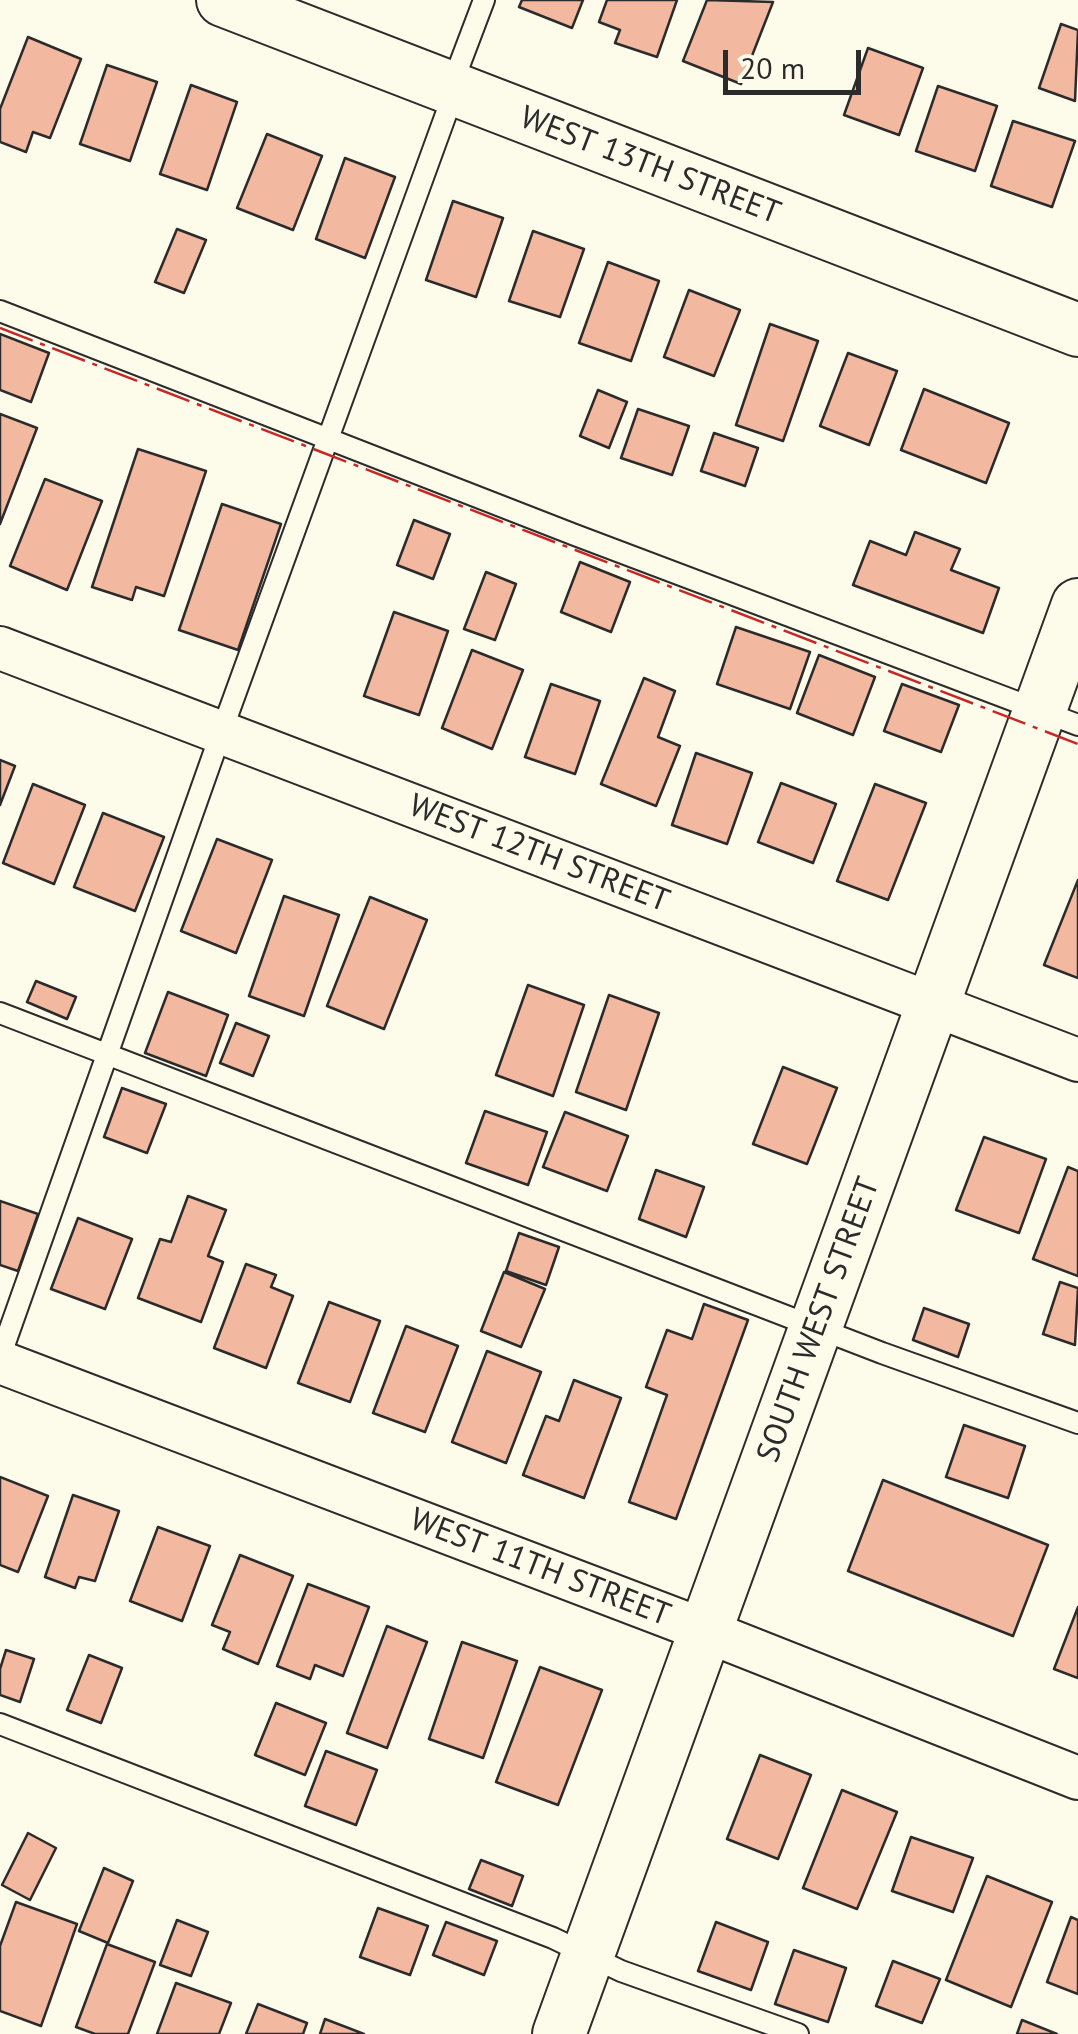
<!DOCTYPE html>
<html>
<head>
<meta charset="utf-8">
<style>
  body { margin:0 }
  #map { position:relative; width:1078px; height:2034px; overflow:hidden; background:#fdfbea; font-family:"PT Sans",sans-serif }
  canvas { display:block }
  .scale { position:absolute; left:723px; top:50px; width:138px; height:45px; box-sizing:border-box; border:5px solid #2b2b2b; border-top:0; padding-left:12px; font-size:30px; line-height:35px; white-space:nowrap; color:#2b2b2b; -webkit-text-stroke:8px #fdfbea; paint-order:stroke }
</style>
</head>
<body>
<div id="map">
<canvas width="1078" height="2034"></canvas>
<div class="scale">20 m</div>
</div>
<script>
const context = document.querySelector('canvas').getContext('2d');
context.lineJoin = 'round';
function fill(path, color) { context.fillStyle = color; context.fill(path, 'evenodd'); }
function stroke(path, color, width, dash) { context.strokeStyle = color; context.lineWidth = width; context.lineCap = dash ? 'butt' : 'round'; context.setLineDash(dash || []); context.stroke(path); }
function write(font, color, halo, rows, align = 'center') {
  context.font = font + ' "PT Sans",sans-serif'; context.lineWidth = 8; context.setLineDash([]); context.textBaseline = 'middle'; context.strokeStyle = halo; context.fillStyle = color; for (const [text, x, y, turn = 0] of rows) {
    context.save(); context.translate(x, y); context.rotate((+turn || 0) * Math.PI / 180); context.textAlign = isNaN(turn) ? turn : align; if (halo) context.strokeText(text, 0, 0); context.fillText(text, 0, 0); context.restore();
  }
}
const building = new Path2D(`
  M522 0H583L572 28 519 7Z
  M607 0H677L657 57 615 43 620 30 599 22Z
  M707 0 773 2 741 84 683 61Z
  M1061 24 1078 30 1075 101 1039 88Z
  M28 37 81 59 50 138 33 132 26 152 0 142V109Z
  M868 48 923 68 899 135 844 115Z
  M107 65 157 82 130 161 80 144Z
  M191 85 237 102 207 190 160 174Z
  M938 86 997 106 975 171 916 151Z
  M1013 121 1075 141 1052 207 991 186Z
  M267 134 322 156 293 230 237 208Z
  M345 158 395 177 365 258 316 239Z
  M453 201 503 218 476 297 426 280Z
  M177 229 206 240 184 293 155 282Z
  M533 231 584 249 560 317 509 301Z
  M608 262 659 281 631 361 579 343Z
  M689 290 740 310 714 376 664 357Z
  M770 324 818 341 783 441 736 425Z
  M0 334 49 353 31 402 0 390Z
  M848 353 897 371 869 445 820 426Z
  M924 389 1009 423 986 483 901 450Z
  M598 390 627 402 609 448 580 436Z
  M638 409 689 426 672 475 621 458Z
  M0 414 37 428 0 524Z
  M714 433 758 448 745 486 701 471Z
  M138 449 206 471 164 596 136 587 132 600 92 587Z
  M45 479 102 501 67 590 10 566Z
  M222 504 281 524 238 650 179 630Z
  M414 520 450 534 433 579 397 565Z
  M915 532 960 549 951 570 999 588 983 633 853 585 870 541 906 555Z
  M580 562 630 582 611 632 561 612Z
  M486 572 516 584 495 640 464 629Z
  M394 612 448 631 419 715 364 696Z
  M736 627 810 652 790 709 717 684Z
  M472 650 523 670 492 749 442 728Z
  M819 655 875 677 853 735 797 713Z
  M644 678 675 691 658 737 680 746 656 806 601 784Z
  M551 684 600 701 575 774 525 757Z
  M902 684 959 705 941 752 884 731Z
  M696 753 752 773 727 844 672 825Z
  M0 760 15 766 0 805Z
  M781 783 836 804 813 863 758 842Z
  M33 784 85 805 54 884 3 863Z
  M875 784 926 803 888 900 837 881Z
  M103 813 164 837 135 911 74 887Z
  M217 839 272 860 236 953 181 931Z
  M1078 880V978L1044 965Z
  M284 896 339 915 304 1016 249 996Z
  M370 897 427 920 384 1029 327 1006Z
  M36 981 76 997 67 1019 27 1002Z
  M528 985 584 1005 553 1096 496 1075Z
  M168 992 228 1015 206 1076 145 1053Z
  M609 995 659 1013 626 1110 576 1092Z
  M236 1023 269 1036 253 1076 220 1063Z
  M783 1067 837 1088 807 1164 753 1144Z
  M122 1088 166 1104 147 1153 104 1137Z
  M485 1111 547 1132 528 1185 466 1163Z
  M565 1112 628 1136 607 1191 543 1167Z
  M984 1137 1046 1159 1019 1233 956 1210Z
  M1068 1167 1078 1171V1276L1033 1259Z
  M656 1170 704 1187 686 1237 639 1219Z
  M188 1196 226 1210 208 1256 223 1262 201 1322 138 1298 160 1239 171 1242Z
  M0 1201 38 1214 18 1271 0 1265Z
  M78 1218 132 1239 105 1309 51 1289Z
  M519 1233 559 1247 546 1285 506 1271Z
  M246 1264 276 1275 271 1287 293 1296 266 1368 214 1348Z
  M504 1272 545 1289 521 1347 481 1331Z
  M1060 1282 1078 1288 1075 1345 1043 1334Z
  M329 1302 380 1321 350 1402 298 1383Z
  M704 1304 748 1320 676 1519 629 1502 667 1395 646 1387 667 1330 692 1339Z
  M924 1308 969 1324 958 1357 913 1340Z
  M406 1326 458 1346 425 1432 373 1413Z
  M487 1351 541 1372 506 1463 452 1442Z
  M574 1380 621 1398 584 1498 523 1475 546 1416 559 1421Z
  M964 1425 1025 1446 1008 1498 946 1477Z
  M0 1477 48 1496 18 1572 0 1565Z
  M883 1480 1048 1545 1013 1636 848 1571Z
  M73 1495 119 1511 95 1581 79 1577 75 1588 45 1577Z
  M158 1527 210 1546 182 1621 130 1601Z
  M240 1555 293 1576 258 1664 223 1649 230 1632 212 1625Z
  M308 1584 369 1607 343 1676 315 1665 310 1679 277 1666Z
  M1078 1607V1678L1054 1669Z
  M387 1626 427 1642 387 1748 347 1733Z
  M462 1642 517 1661 483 1758 429 1739Z
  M6 1650 34 1659 20 1702 0 1695V1669Z
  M89 1655 122 1668 101 1723 67 1710Z
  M540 1667 602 1690 558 1805 496 1782Z
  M276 1703 326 1723 305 1775 255 1755Z
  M326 1751 377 1770 356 1825 305 1806Z
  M760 1755 811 1775 778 1859 727 1839Z
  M842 1790 897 1812 857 1909 803 1888Z
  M28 1833 56 1848 30 1900 2 1885Z
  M911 1837 973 1858 953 1912 892 1891Z
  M481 1860 523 1876 512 1906 469 1889Z
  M104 1868 133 1881 108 1943 79 1931Z
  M987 1876 1052 1902 1011 2007 946 1980Z
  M16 1902 77 1924 41 2026 0 2011V1946Z
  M378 1908 428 1926 410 1975 360 1957Z
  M1071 1917 1078 1920V1994L1047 1982Z
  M177 1920 208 1932 191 1976 160 1965Z
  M446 1922 497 1941 484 1975 433 1955Z
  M716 1922 768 1942 751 1990 698 1971Z
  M107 1944 155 1962 128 2034H95L76 2027Z
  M794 1950 846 1968 828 2022 775 2004Z
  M893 1961 940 1979 922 2023 876 2006Z
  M176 1983 231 2003 219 2034H157Z
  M258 2004 307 2023 303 2034H246Z
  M325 2019 364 2034H320Z
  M1022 2020 1057 2034H1017Z`);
fill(building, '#f2b8a0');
stroke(building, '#2b2b2b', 2.5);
const service = new Path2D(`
  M0 311 575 535 1078 725
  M0 1013 882 1353 1078 1423
  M0 1357 221 733 449 106 456 74 484 0
  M0 1724 553 1938 621 1971 798 2034`);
const minor = new Path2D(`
  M0 648 1078 1060
  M0 1362 706 1631 1078 1778`);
const tertiary = new Path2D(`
  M223 0 1078 330
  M559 2034 1078 605`);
stroke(service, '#2b2b2b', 24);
stroke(minor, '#2b2b2b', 46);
stroke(tertiary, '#2b2b2b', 56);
stroke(service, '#fdfbea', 20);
stroke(minor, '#fdfbea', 42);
stroke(tertiary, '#fdfbea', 52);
stroke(new Path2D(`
  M0 328 1078 744`), '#c62828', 2.5, [35, 8, 5, 8]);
write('32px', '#2b2b2b', '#fdfbea', [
  ["WEST 13TH STREET",650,166,21],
  ["WEST 12TH STREET",539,854,21],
  ["SOUTH WEST STREET",819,1320,-70],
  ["WEST 11TH STREET",540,1568,21]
]);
</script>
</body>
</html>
